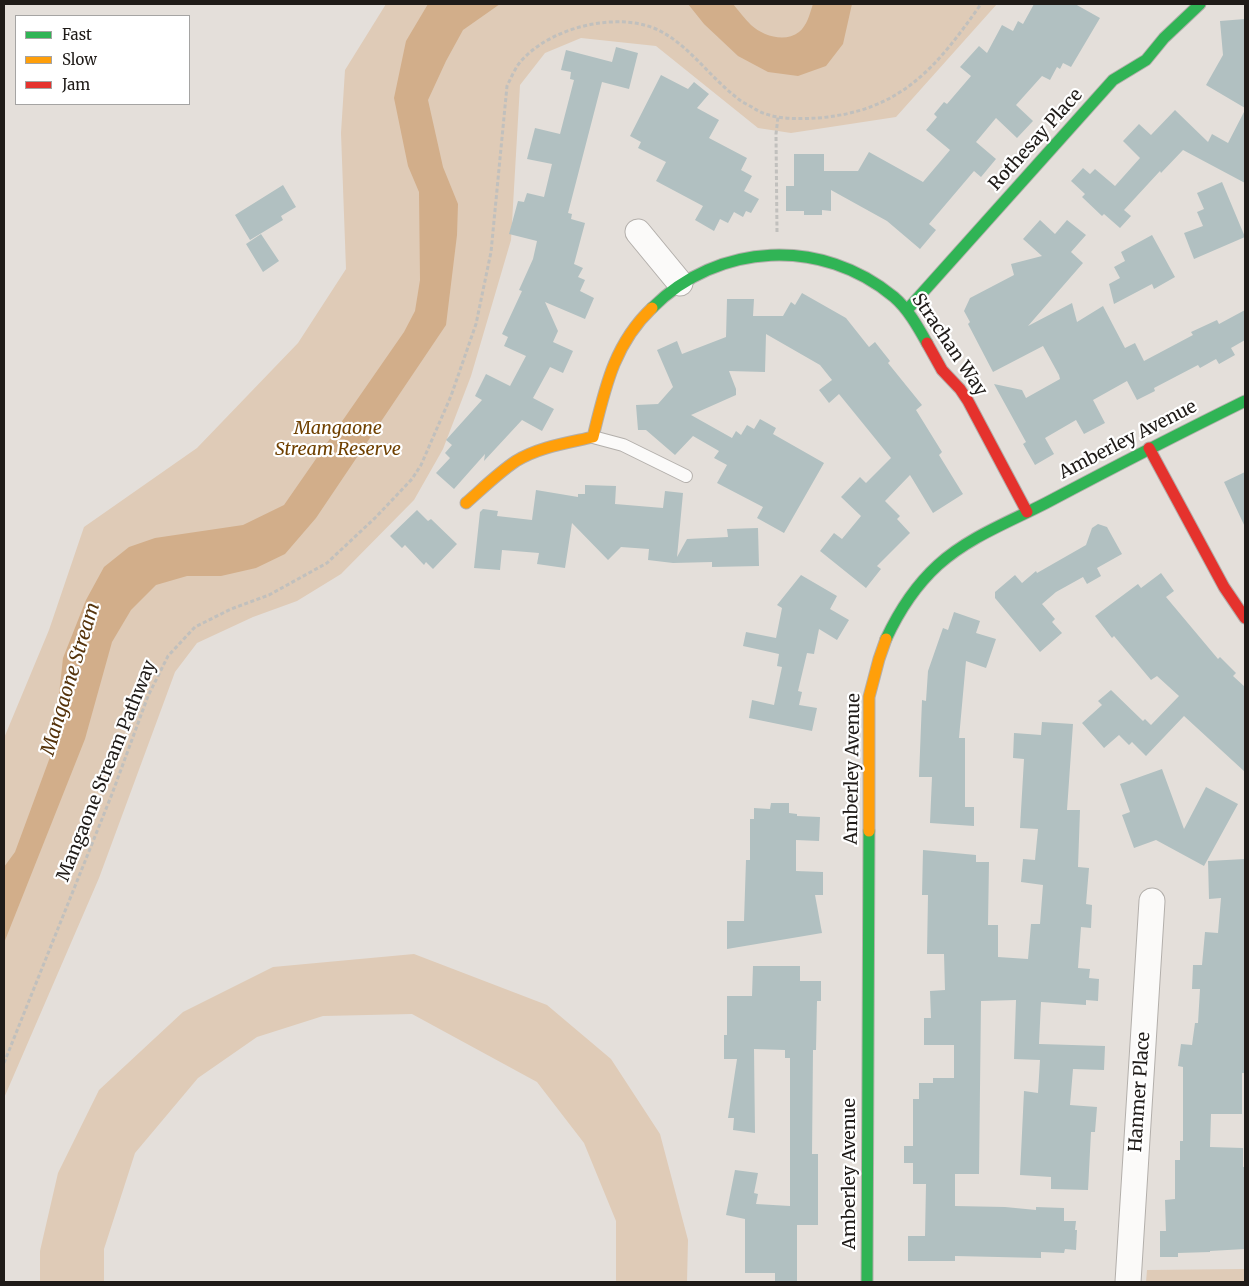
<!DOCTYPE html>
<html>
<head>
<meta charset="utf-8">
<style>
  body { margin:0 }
  #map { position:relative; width:1249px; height:1286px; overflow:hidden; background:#e4dfda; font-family:Merriweather,serif }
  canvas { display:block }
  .frame { position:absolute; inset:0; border:5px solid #1f1b18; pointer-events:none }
  .legend { position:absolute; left:15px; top:15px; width:175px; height:90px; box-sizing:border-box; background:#fff; border:1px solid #a5a4a3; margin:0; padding:6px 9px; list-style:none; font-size:15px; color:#1f1b18 }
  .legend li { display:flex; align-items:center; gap:10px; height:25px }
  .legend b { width:25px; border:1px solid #a5a4a3 }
</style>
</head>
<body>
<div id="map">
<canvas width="1249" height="1286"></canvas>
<div class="frame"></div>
<ul class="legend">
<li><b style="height:6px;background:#30b455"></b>Fast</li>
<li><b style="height:6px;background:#ff9f0a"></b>Slow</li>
<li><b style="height:6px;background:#e5322d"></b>Jam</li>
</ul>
</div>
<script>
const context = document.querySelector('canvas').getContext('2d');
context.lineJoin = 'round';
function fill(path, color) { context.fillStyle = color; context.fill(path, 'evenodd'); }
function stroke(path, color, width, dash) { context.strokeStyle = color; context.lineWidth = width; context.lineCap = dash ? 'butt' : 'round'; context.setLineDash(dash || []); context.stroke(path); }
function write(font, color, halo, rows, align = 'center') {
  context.font = font + ' Merriweather,serif'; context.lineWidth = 4.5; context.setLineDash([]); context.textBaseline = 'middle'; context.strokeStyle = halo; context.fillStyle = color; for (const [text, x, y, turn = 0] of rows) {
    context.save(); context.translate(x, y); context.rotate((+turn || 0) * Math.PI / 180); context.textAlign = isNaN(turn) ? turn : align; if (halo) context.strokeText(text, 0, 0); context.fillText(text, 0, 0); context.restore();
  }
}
fill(new Path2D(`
  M386 4H997L896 117 791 133 758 128 656 46 581 38 545 53 520 85 511 240 471 376 443 449 414 500 341 574 297 601 253 617 197 643 175 672 99 878 4 1098V738L49 630 84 527 197 448 298 343 346 269 341 133 345 70Z
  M414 954 547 1005 611 1059 660 1134 688 1240 687 1282H616V1221L584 1143 537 1082 412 1014 323 1016 257 1037 198 1078 135 1153 104 1249V1282H40V1251L58 1173 99 1090 183 1012 273 967Z
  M1245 1269V1282H1146L1147 1270Z`), '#dfcbb7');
fill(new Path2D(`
  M428 4H500L463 30 446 61 428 100 443 167 458 204 457 235 446 325 316 518 285 554 256 568 221 576H187L156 585 131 610 112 642 85 739 4 943V867L15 852 53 749 63 658 86 600 104 567 129 547 155 538 243 525 284 505 404 332 415 311 420 280 419 192 408 166 394 98 406 41Z
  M688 4H733C739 11 745 19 751 25 763 36 785 43 799 32 807 26 810 13 813 4H852L843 44 826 66 798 76 768 72 738 56 704 24Z`), '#d2ae8a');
fill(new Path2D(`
  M1034 4H1075L1100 18 1071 67 1063 63 1060 69 1057 67 1050 80 1042 76 1016 105 1033 121 1017 138 996 118 976 142 996 159 981 177 974 171 929 224 936 230 920 249 887 221 831 190V211L822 210V215H804V211H786V186H794V154H824V171H858L869 152 923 182 950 150 926 130 937 117 934 114 944 102 947 104 971 76 960 67 979 46 987 53 1002 25 1013 31 1018 21 1023 24Z
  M1245 19V108L1206 85 1223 55 1220 21Z
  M616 47 638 53 629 89 602 82 568 213 572 214 571 219 585 223 574 264 583 268 578 277 585 280 580 291 594 298 585 319 545 302 558 331 553 342 573 351 563 373 550 367 533 398 554 409 542 431 522 420 484 461 485 454 454 489 436 473 450 458 445 453 452 445 446 440 482 400 475 396 486 374 510 386 526 356 504 346 508 337 502 334 522 291 519 290 533 259 537 241 509 234 518 201 524 202 527 193 544 197 552 164 527 159 535 128 560 134 574 80 570 79 571 72 561 70 566 50 612 62Z
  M661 75 688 89 694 82 709 94 697 108 719 120 709 138 747 158 741 170 752 176 744 191 759 199 751 213 746 211 743 217 734 212 728 223 720 219 714 231 695 220 703 206 656 181 666 162 638 148 641 142 630 136Z
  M1175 110 1208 142 1212 134 1228 143 1245 110V183L1183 150 1161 173 1160 171 1124 210 1131 216 1120 228 1104 214 1102 216 1082 197 1085 194 1071 181 1083 168 1090 174 1095 169 1115 186 1140 158 1123 141 1139 124 1151 135Z
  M1222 182 1245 237 1194 259 1184 233 1203 226 1197 212 1204 209 1197 193Z
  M283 185 296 207 281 216 283 220 250 240 235 215Z
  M1040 220 1055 234 1067 220 1086 235 1071 252 1083 263 1028 326 1072 303 1077 322 1103 306 1125 348 1135 343 1144 361 1193 335 1191 332 1217 320 1219 324 1245 310V340L1231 348 1235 355 1219 364 1216 359 1200 368 1198 365 1154 388 1155 391 1137 400 1127 381 1093 400 1105 423 1084 434 1076 420 1045 438 1054 454 1035 465 1023 444 1026 442 994 384 1022 390 1026 398 1060 379 1059 375 1043 346 993 372 968 324 970 322 964 311 970 298 1014 275 1011 264 1042 256 1023 239Z
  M261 234 279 261 263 272 246 244Z
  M1152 235 1175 277 1154 289 1152 284 1114 304 1109 284 1120 278 1114 267 1125 261 1121 252Z
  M802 293 846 318 869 347 875 342 890 361 888 363 922 405 916 410 942 452 939 455 963 494 933 513 910 475 885 501 900 516 897 519 910 533 877 566 881 569 866 588 820 551 834 533 842 539 861 516 841 497 860 477 866 483 891 458 839 394 829 403 819 390 832 380 820 365 766 334 765 372 729 371 736 389V395L691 415 732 438 736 431 741 435 747 425 754 429 760 419 776 428 773 434 824 463 784 533 757 518 763 507 717 483 727 465 714 458 719 451 693 436 675 455 646 430H638L636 405 658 404 673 387 657 350 677 341 682 354 726 337 727 299H754L753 316H783L791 302 795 305Z
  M1245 472V527L1224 482Z
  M585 485 616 486 615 504 663 508 665 491 683 493 677 557 687 539 728 537 727 529 758 528 759 566 712 567V562L673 563 648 560 649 549 621 547 608 560 572 523 565 568 537 564 539 553 502 550 500 570 474 568 480 512 483 509 498 511 497 516 532 520 536 490 578 497V494H585Z
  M417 510 428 521 431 519 457 544 433 569 426 562 424 565 405 545 402 548 390 536Z
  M1098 524 1107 527 1122 554 1097 568 1101 576 1087 584 1083 577 1056 592 1042 604 1055 619 1052 622 1062 633 1040 652 995 598V592L1015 575 1022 583 1036 571 1037 573 1086 545 1092 528Z
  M1161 573 1174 591 1166 597 1218 659 1220 657 1236 673 1233 676 1245 687V772L1184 716 1146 756 1132 742 1129 745 1119 735 1104 748 1082 723 1102 705 1098 701 1111 690 1143 721 1145 719 1151 725 1179 696 1157 676 1151 680 1114 636 1112 638 1095 616 1138 584 1141 588Z
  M801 575 837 596 830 609 849 620 837 640 819 629 814 654 807 653 798 691 802 692 799 705 817 708 812 731 749 718 752 700 774 705 782 667 777 666 779 654 743 646 746 632 776 638 782 608 777 605Z
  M954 612 980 621 976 633 996 639 986 668 966 661 959 738H965V807H974V826L930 823 932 777H919L922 700 926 701 928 671 943 628 948 630Z
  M1042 722 1073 724 1067 810H1080L1078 867 1089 868 1086 904 1092 905 1091 928 1081 927 1078 968 1090 969 1089 978 1099 979 1098 1001 1086 1000V1005L1041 1002 1039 1044 1105 1046 1104 1070 1073 1069 1070 1105 1097 1107 1095 1132H1091L1088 1190 1051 1189V1177L1020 1175 1024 1091 1038 1093 1040 1060 1014 1059 1016 1000 981 1001 979 1174H955V1206L1005 1207 1036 1210V1207L1064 1208V1221H1076L1075 1230H1077L1076 1250 1065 1249 1064 1253 1041 1252V1258L955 1256V1261H908V1236H925L926 1184H913V1163H904V1146H913V1099H919V1083H933V1078H954V1045H924V1018H931L930 991 945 990 944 954H927L928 895H922L923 850 976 855V862H989L988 925H998V957L1028 959 1031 924H1040L1043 885 1021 882 1023 859 1035 860 1038 829 1020 828 1024 759 1013 758 1014 733 1041 735Z
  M1162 769 1184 829 1206 787 1238 804 1204 866 1156 840 1134 848 1122 815 1130 812 1120 784Z
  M771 803H789V813L797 814V816L820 817 819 841 796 840V871L823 872V895H815L822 933 727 949V921H744L746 860H750V819H754V808L770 809Z
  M1245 859V1073H1242V1114H1211L1210 1147 1243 1148V1167H1245V1249L1210 1251V1252L1178 1253V1257H1160V1231H1166L1165 1200 1175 1199V1160H1180V1141H1183V1067L1178 1066 1181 1044 1192 1045 1195 1023H1198L1200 989H1192L1193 965H1202L1205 932 1218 933 1221 898 1209 899 1208 861Z
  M753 966H800V981H821V1001H817L816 1050H813L812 1154H818V1225H797V1282H775V1273H745V1219L726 1215 735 1170 758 1173 754 1193 758 1194 756 1204 790 1206V1058H785V1050L754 1049 755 1133 733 1130 734 1118H728L737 1059H724V1035H727V996H752Z`), '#b1c0c1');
const lane = new Path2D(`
  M593 437 623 445 686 476`);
const street = new Path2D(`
  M638 232 680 283
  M1128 1282 1152 901`);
const fast = new Path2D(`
  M652 308C718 242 822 237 894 297 908 309 918 327 927 343
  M907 310 1113 80 1146 60 1164 38 1200 4
  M886 639C899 611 915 586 938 565 969 537 1009 522 1046 503 1112 468 1178 434 1245 401
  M867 1282 869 831`);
const slow = new Path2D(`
  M466 503C482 489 498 473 516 461 539 447 567 443 593 437 605 388 614 344 652 308
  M869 831V697L879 659 886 639`);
const jam = new Path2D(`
  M927 343 942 370 960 389 968 401 1027 512
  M1149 448 1224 587 1245 618`);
stroke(lane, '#b3afab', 14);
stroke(street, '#b3afab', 27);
stroke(fast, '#b3afab', 13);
stroke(slow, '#b3afab', 13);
stroke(jam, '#b3afab', 13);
stroke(new Path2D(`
  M777 232 776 134 778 117
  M4 1063 112 794 148 696 168 656 195 627 231 609 269 595 327 563 376 517 412 479 421 465 451 396 476 324 491 252 507 86C512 76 516 65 525 57 555 26 623 10 662 32 691 48 710 77 736 97 741 102 749 105 755 109 773 120 798 119 818 118 901 111 936 68 981 4`), '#c1c0bd', 3, [4, 2.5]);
stroke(lane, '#fbfaf9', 12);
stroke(street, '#fbfaf9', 25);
stroke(fast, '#30b455', 11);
stroke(slow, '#ff9f0a', 11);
stroke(jam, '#e5322d', 11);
write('18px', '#1f1b18', '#fff', [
  ["Rothesay Place",1036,140,-48],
  ["Strachan Way",949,345,56],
  ["Amberley Avenue",1128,440,-27],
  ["Amberley Avenue",853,769,-89],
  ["Mangaone Stream Pathway",107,771,-68],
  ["Hanmer Place",1140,1092,-86],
  ["Amberley Avenue",850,1174,-90]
]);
write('italic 18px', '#6f4000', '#fff', [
  ["Mangaone",338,429],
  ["Stream Reserve",338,450]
]);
write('italic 19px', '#55330b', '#fff', [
  ["Mangaone Stream",71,679,-73]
]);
</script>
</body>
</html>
